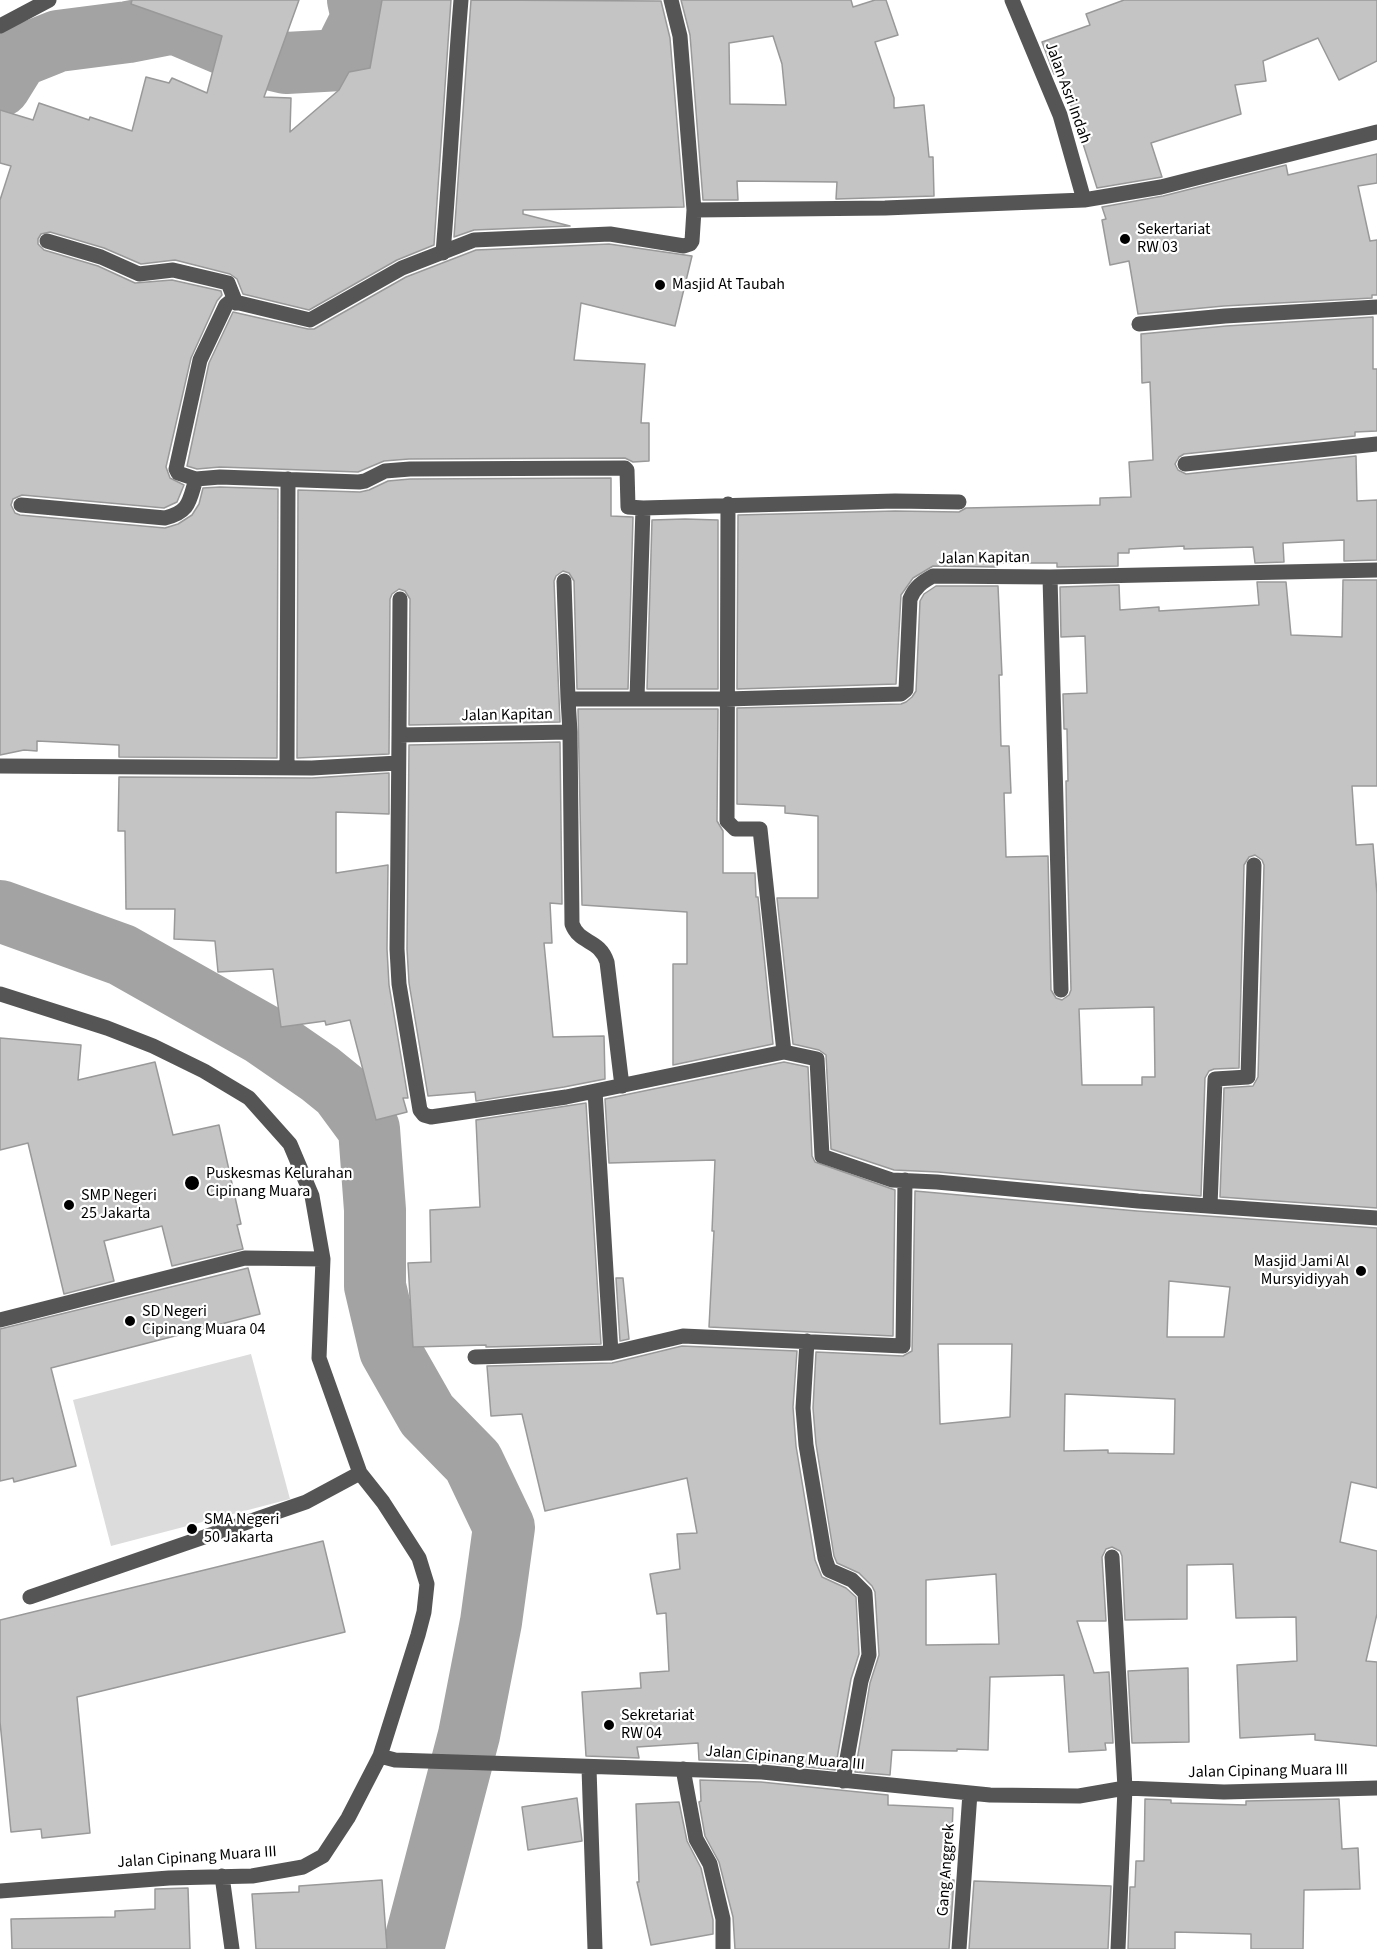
<!DOCTYPE html>
<html>
<head>
<meta charset="utf-8">
<style>
  body { margin:0 }
  canvas { display:block; background:#fff }
</style>
</head>
<body>
<canvas width="1377" height="1949"></canvas>
<script>
const context = document.querySelector('canvas').getContext('2d');
context.lineJoin = 'round';
function fill(path, color) { context.fillStyle = color; context.fill(path, 'evenodd'); }
function stroke(path, color, width, dash) { context.strokeStyle = color; context.lineWidth = width; context.lineCap = dash ? 'butt' : 'round'; context.setLineDash(dash || []); context.stroke(path); }
function write(font, color, halo, rows, align = 'center') {
  context.font = font + ' "Source Sans 3",sans-serif'; context.lineWidth = 4.5; context.setLineDash([]); context.textBaseline = 'middle'; context.strokeStyle = halo; context.fillStyle = color; for (const [text, x, y, turn = 0] of rows) {
    context.save(); context.translate(x, y); context.rotate((+turn || 0) * Math.PI / 180); context.textAlign = isNaN(turn) ? turn : align; if (halo) context.strokeText(text, 0, 0); context.fillText(text, 0, 0); context.restore();
  }
}
fill(new Path2D(`
  M251 1354 290 1499 111 1546 73 1400Z`), '#dcdcdc');
stroke(new Path2D(`
  M0 86 18 57 58 41 128 32 174 23 247 54 286 63 341 60 362 18 358 0
  M0 911 122 955 262 1034 320 1074 341 1091 369 1129 375 1210V1286L390 1350 427 1415 473 1462 504 1527 491 1622 469 1735 413 1949`), '#a3a3a3', 62);
const building = new Path2D(`
  M132 0H299L264 97 291 98 290 132 339 90 349 72 370 68 382 0H451L434 245 397 260 309 310 243 294 237 279 230 274 175 260 141 264 104 248 50 232 41 234 38 239V244L44 250 98 266 135 283 172 280 221 291 222 295 217 301 191 358 166 467 170 478 184 485 177 502 164 508 22 495 13 499 11 505 15 513 20 515 165 528 178 524 192 515 199 504 203 488 220 487 278 489 277 758 119 757V745L37 741V751L24 750 0 755V200L11 166 0 163V110L33 120 39 103 89 120 90 117 132 131 146 77 169 83 172 78 207 93 222 36 131 4Z
  M471 0 661 1 670 38 684 207 523 210V214L570 226 474 230 454 237Z
  M681 0H851L853 7 875 0H886L898 35 875 42 894 98V108L924 105 929 157H933L934 196 836 199 837 182 737 181 738 200H703L690 35ZM773 36 782 64 786 105 730 104 729 43Z
  M1124 0H1377V61L1339 80 1318 38 1263 61 1266 81 1235 85 1241 114 1151 143 1162 177 1097 188 1060 71 1054 74 1042 42 1090 25 1086 14Z
  M1377 154V183L1358 186 1370 241 1377 240V295H1372V298L1224 306 1138 314 1129 261 1110 265 1102 220 1106 219 1102 207 1163 196 1286 165 1288 175Z
  M609 244 692 256 675 326 581 303 574 360 645 364 641 423H649V461L633 462 625 458 409 459 384 461 358 472 220 467 197 469 187 466 209 363 233 312 308 329H314L406 277 476 250Z
  M1373 317V369H1377V431L1355 432V436L1184 454 1179 457 1175 464 1178 470 1186 474 1356 456 1357 501 1377 500V560L1344 561V540L1283 543 1284 562 1255 563 1253 547 1184 549V546L1129 549V553H1118V566L1057 567V563H997V567L933 566 913 578 901 595 896 684 737 689 738 515 895 511 959 512 966 508 1100 505V498L1131 497 1129 462 1153 460 1150 382 1142 383 1141 334 1226 326Z
  M611 478V516L633 517 628 689H577L574 581 569 573 563 571 556 576 554 581 560 722 409 725 410 599 405 591 399 589 392 594 390 599 389 754 297 758 298 490 360 492 369 490 388 481 410 479Z
  M685 519 718 520V689H647L652 520Z
  M1343 580H1377V786H1352L1356 845 1373 844 1377 894V1208L1220 1197 1224 1088 1253 1086 1258 1077 1264 865 1262 860 1255 855 1249 857 1244 865 1239 1068 1214 1069 1209 1071 1205 1078 1201 1196 938 1172 894 1170 831 1149 826 1055 819 1050 793 1044 777 898H818V816L785 813V806L737 804V708L901 704 906 702 912 697 916 691 920 601 924 594 936 586H998L1002 675H999L1001 746H1009L1011 793H1004L1006 857 1048 856 1051 990 1056 998 1062 1000 1069 995 1071 990 1067 843 1066 781H1068L1067 729H1064L1063 694 1087 693 1085 636 1061 637 1060 587 1119 585 1120 610 1159 607V611L1259 605 1257 582H1286L1291 635 1342 637ZM1154 1007 1155 1077H1142V1085H1082L1079 1009Z
  M578 709H718L717 821 723 831V873H755L756 897H758L773 1044 673 1065V964H687V912L582 905Z
  M560 742 562 904 550 903 552 943H544L553 1037 604 1036 605 1079 564 1087 476 1101 475 1092 428 1096 409 983 407 949 409 745Z
  M389 773V814L336 812V873L388 865 387 949 389 985 408 1098H403L407 1112 376 1120 350 1020 326 1025 325 1021 281 1027 273 969 218 972 215 941 174 939 175 909H126L125 831H118L119 777 312 778Z
  M0 1038 81 1045 78 1080 155 1062 173 1135 219 1125 241 1224 237 1225 243 1249 172 1266 162 1226 104 1241 114 1281 64 1294 28 1143 0 1150Z
  M784 1062 808 1067 812 1156 815 1162 895 1190 893 1336 709 1327 714 1231H712L715 1160 609 1163 605 1099Z
  M586 1103 601 1344 486 1347V1345L413 1347 408 1263 431 1262 430 1210 480 1207 476 1120Z
  M915 1191 1137 1211 1377 1228V1488L1351 1482 1340 1542 1377 1551V1614L1366 1661 1377 1662V1746L1315 1740V1734L1240 1738 1237 1665 1297 1661 1296 1617 1236 1618 1233 1564 1187 1565V1619L1125 1620 1122 1556 1120 1551 1112 1547 1106 1549 1102 1557 1106 1621H1077L1094 1673 1109 1672 1113 1743H1105L1106 1750 1069 1752 1064 1675 990 1677 988 1750 957 1749V1751L892 1750 890 1775 855 1772 870 1683 879 1655 875 1592 872 1586 859 1573 837 1563 834 1556 816 1444 813 1408 816 1352 903 1356 912 1351ZM1169 1281 1230 1287 1224 1337H1167ZM938 1344H1012L1010 1417 940 1424ZM1065 1394 1175 1399 1174 1454 1108 1453V1450L1064 1451ZM996 1574 999 1644 926 1645V1580Z
  M248 1268 260 1314 51 1368 76 1466 14 1482 13 1478 0 1481V1329Z
  M616 1278H623L629 1339 620 1341Z
  M682 1346 797 1351 793 1407 796 1446 815 1560 822 1577 846 1588 856 1597 859 1654 851 1679 835 1770 763 1762 699 1760 698 1743 637 1747 639 1758 586 1756 582 1692 641 1688 640 1673 669 1671 666 1613 657 1614 650 1574 680 1569 677 1534 697 1533 687 1478 545 1511 522 1414 491 1416 487 1366 612 1363Z
  M323 1541 345 1632 77 1697 90 1833 42 1838 41 1829 11 1832 0 1722V1620Z
  M1188 1668 1189 1742 1132 1743 1128 1671Z
  M700 1780 761 1782 888 1795V1805L953 1808 950 1880H954L949 1949H735L733 1917 719 1862 705 1836 699 1802 701 1801Z
  M577 1798 582 1841 528 1850 522 1807Z
  M1145 1799 1171 1800V1803L1246 1805V1801L1339 1799 1342 1849 1358 1848 1360 1889 1304 1890 1303 1949H1251V1934L1175 1932V1949H1128L1130 1887H1135L1136 1861H1144Z
  M679 1802 687 1841 701 1868 713 1920V1934L651 1945 637 1882H639L636 1804Z
  M382 1880 387 1949H256L252 1894 299 1892V1886Z
  M974 1881 1111 1886 1108 1949H969Z
  M188 1888 190 1949H12L11 1919 115 1917V1911L155 1909V1889Z`);
fill(building, '#c4c4c4');
stroke(building, '#999', 1.5);
stroke(new Path2D(`
  M671 0 680 36 694 210
  M1012 0 1060 115 1084 200
  M0 26 49 0
  M47 241 101 257 139 274 173 270 228 283 236 303
  M443 253C450 169 454 84 461 0
  M1139 324 1225 316 1377 307
  M1185 464 1377 444
  M728 504 727 821 735 829H760L784 1052 817 1059 822 1156 892 1180 937 1182 1138 1201 1377 1218
  M21 505 165 518C190 512 189 501 196 479
  M643 508 895 501 959 502
  M1050 577 1061 990
  M564 581 568 699
  M637 698 643 508 628 507 627 470 625 468 410 469 385 471 365 481 359 482 220 477 196 479 178 473 176 469 200 360 226 305 231 301 310 320 402 268 474 240 610 234 684 246 690 244 692 241 694 210 885 208 1084 200 1161 187 1377 132
  M570 732 572 924C580 945 599 938 607 962L622 1086
  M399 735 400 599
  M0 766 312 768 398 763
  M287 768 288 479
  M0 994 107 1028 153 1046 204 1071 249 1098 290 1144 312 1196 323 1259 319 1358 360 1473 383 1502 403 1533 419 1558 427 1584 424 1612 418 1635 380 1756 348 1818 323 1856 303 1867 252 1876 169 1878 0 1891
  M784 1052 566 1097 431 1117 424 1115 420 1110 399 984 397 949 399 735 570 732 568 699H726L901 694 906 690 910 599C915 587 922 582 933 576L1050 577 1377 570
  M595 1091 611 1353
  M1210 1206 1215 1079 1248 1077 1254 865
  M0 1320 245 1258 323 1259
  M807 1341 803 1408 806 1445 825 1558 829 1570 852 1580 865 1593 869 1655 861 1681 843 1781
  M475 1357 611 1353 683 1336 903 1346 905 1180
  M1112 1557 1125 1788 1118 1949
  M30 1597 306 1502 360 1473
  M380 1756 395 1760 762 1772 990 1795 1079 1796 1125 1788 1224 1792 1377 1788
  M589 1768 595 1949
  M683 1769 696 1839 710 1864 723 1919V1949
  M222 1876 232 1949
  M959 1949 970 1793`), '#555', 15);
for (const [x, y, r, color] of [
  [1125,239,6,"#000"],
  [660,285,6,"#000"],
  [192,1183,8,"#000"],
  [69,1205,6,"#000"],
  [1361,1271,6,"#000"],
  [130,1321,6,"#000"],
  [192,1529,6,"#000"],
  [609,1725,6,"#000"]
]) { const dot = new Path2D(); dot.arc(x, y, r, 0, 2 * Math.PI); context.fillStyle = color; context.fill(dot); stroke(dot, '#fff', 2); }
write('16px', '#000', '#fff', [
  ["Jalan Asri Indah",1067,93,70],
  ["Jalan Kapitan",984,559,-1],
  ["Jalan Kapitan",507,716,-1],
  ["Jalan Cipinang Muara III",785,1759,5],
  ["Jalan Cipinang Muara III",1268,1772,-1],
  ["Jalan Cipinang Muara III",197,1858,-4],
  ["Gang Anggrek",947,1870,-86]
]);
write('16px', '#000', '#fff', [
  ["Sekertariat",1137,230],
  ["RW 03",1137,248],
  ["Masjid At Taubah",672,285],
  ["Puskesmas Kelurahan",206,1174],
  ["Cipinang Muara",206,1192],
  ["SMP Negeri",81,1196],
  ["25 Jakarta",81,1214],
  ["Masjid Jami Al",1349,1262,"right"],
  ["Mursyidiyyah",1349,1280,"right"],
  ["SD Negeri",142,1312],
  ["Cipinang Muara 04",142,1330],
  ["SMA Negeri",204,1520],
  ["50 Jakarta",204,1538],
  ["Sekretariat",621,1716],
  ["RW 04",621,1734]
], 'left');
</script>
</body>
</html>
